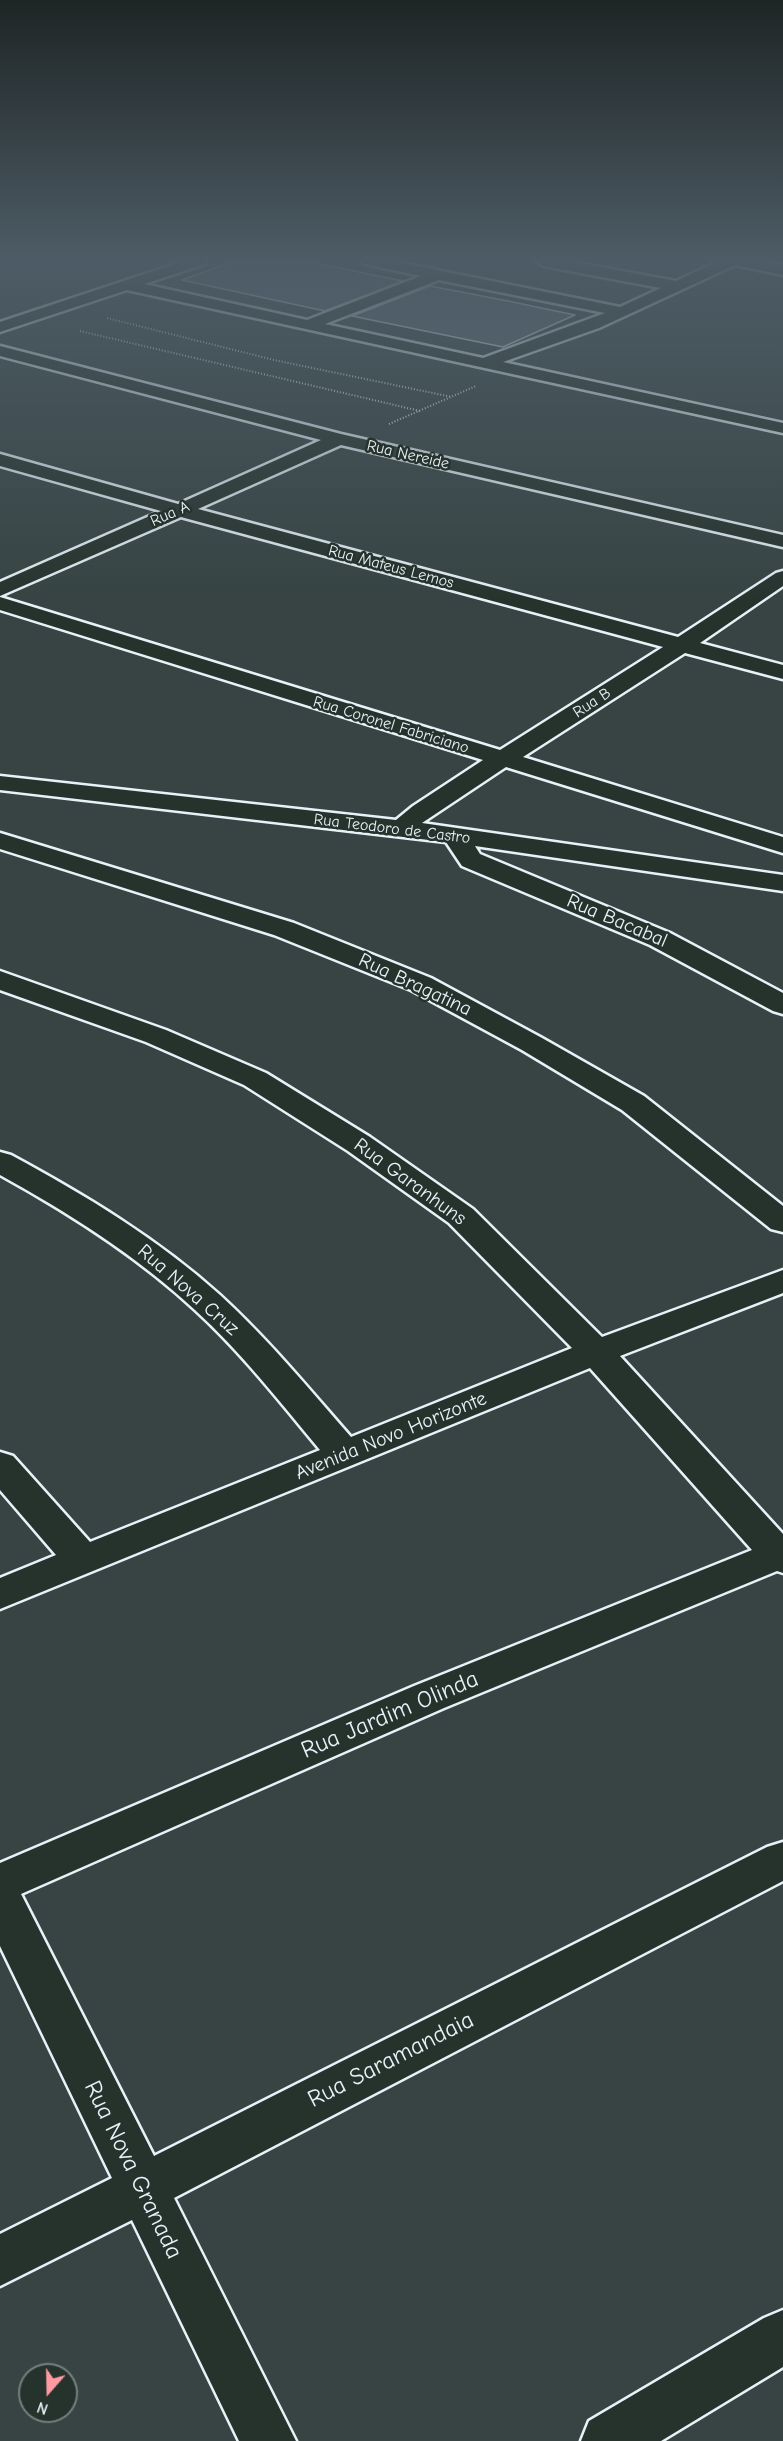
<!DOCTYPE html>
<html>
<head>
<meta charset="utf-8">
<style>
  body { margin:0 }
  #map { position:relative; width:783px; height:2441px; overflow:hidden; background:#374443; font-family:"Comic Neue",sans-serif }
  canvas { display:block }
  .north { position:absolute; left:18px; top:2363px; width:60px; height:60px; box-sizing:border-box; background:#26332d; border:2px solid #747f7e; border-radius:50%; rotate:200deg; font-size:16px; font-weight:700; line-height:24px; text-align:center; color:#e8f1f8 }
  .north::after { content:''; display:block; margin:auto; width:21px; height:27px; background:#ff9aa2; clip-path:polygon(50% 0,100% 100%,50% 72%,0 100%) }
</style>
</head>
<body>
<div id="map">
<canvas width="783" height="2441"></canvas>
<div class="north">N</div>
</div>
<script>
const context = document.querySelector('canvas').getContext('2d');
context.lineJoin = 'round';
function fill(path, color) { context.fillStyle = color; context.fill(path, 'evenodd'); }
function stroke(path, color, width, dash) { context.strokeStyle = color; context.lineWidth = width; context.lineCap = dash ? 'butt' : 'round'; context.setLineDash(dash || []); context.stroke(path); }
function write(font, color, halo, rows, align = 'center') {
  context.font = font + ' "Comic Neue",sans-serif'; context.lineWidth = 5; context.setLineDash([]); context.textBaseline = 'middle'; context.strokeStyle = halo; context.fillStyle = color; for (const [text, x, y, turn = 0] of rows) {
    context.save(); context.translate(x, y); context.rotate((+turn || 0) * Math.PI / 180); context.textAlign = isNaN(turn) ? turn : align; if (halo) context.strokeText(text, 0, 0); context.fillText(text, 0, 0); context.restore();
  }
}
const building = new Path2D(`
  M234 261H305L403 281 325 311 182 280Z
  M430 286 503 300 575 315 503 347 352 316Z`);
fill(building, '#5e6b75');
stroke(building, '#e8f1f8', 1.5);
const minor = new Path2D(`
  M184 261H207L205 264 144 284 307 320 421 276 364 264 362 261H392L620 307 661 288 543 266 536 261H568L676 281 719 261H761L783 265V275L735 265 599 328 503 362 783 423V433L127 290 0 332V322ZM439 280 605 313 483 358 325 324Z
  M0 346 341 434 783 535V547L341 445 198 509 678 637 776 573 783 571V586L700 643 783 665V679L685 653 523 757 783 837V853L506 767 422 823 783 875V891L475 846 480 854 670 933 783 993V1014L773 1011 650 945 462 866 446 842 0 790V776L396 820 413 806 483 760 0 610V597L500 750 663 647 181 517 0 596V582L161 511 0 466V454L178 504 321 440 0 356Z
  M0 833 294 923 431 978 542 1038 644 1096 783 1206V1232L771 1229 622 1110 522 1050 411 990 274 935 0 849Z
  M0 971 166 1030 266 1073 370 1137 473 1209 602 1337 783 1270V1293L620 1356 783 1534V1573L777 1571 444 1708 21 1894 154 2156 767 1847 783 1842V1881L174 2198 296 2441H239L132 2220 0 2286V2234L112 2178 0 1946V1863L414 1686 752 1550 590 1368 0 1609V1578L56 1555 0 1490V1452L13 1456 90 1542 320 1450C280 1402 241 1352 195 1310 137 1256 69 1213 0 1175V1152L11 1155C85 1195 158 1239 220 1295 268 1339 309 1389 351 1437L572 1348 449 1223 348 1151 244 1085 146 1042 0 990Z
  M783 2310V2367L661 2441H581L589 2421 764 2318Z`);
stroke(minor, '#e8f1f8', 5);
stroke(new Path2D(`
  M107 318 274 360 452 397
  M80 331 420 411
  M389 424 476 386`), '#e8f1f8', 2, [1, 2]);
fill(minor, '#26332d');
const sky = context.createLinearGradient(0, 0, 0, 603);
sky.addColorStop(0, '#1e2525');
sky.addColorStop(0.43, '#4d5c66');
sky.addColorStop(1, '#4d5c6600');
context.fillStyle = sky;
context.fillRect(0, 0, 783, 603);
write('16px', '#e8f1f8', '#26332d', [
  ["Rua Nereide",408,455,13],
  ["Rua A",170,514,-24],
  ["Rua Mateus Lemos",391,567,15],
  ["Rua B",592,703,-33],
  ["Rua Coronel Fabriciano",391,725,17],
  ["Rua Teodoro de Castro",392,829,7]
]);
write('20px', '#e8f1f8', '#26332d', [
  ["Rua Bacabal",617,921,23],
  ["Rua Bragatina",415,985,25],
  ["Rua Garanhuns",410,1182,36],
  ["Rua Nova Cruz",188,1290,41],
  ["Avenida Novo Horizonte",391,1436,-22]
]);
write('24px', '#e8f1f8', '#26332d', [
  ["Rua Jardim Olinda",390,1715,-23],
  ["Rua Saramandaia",391,2060,-27],
  ["Rua Nova Granada",133,2170,64]
]);
</script>
</body>
</html>
